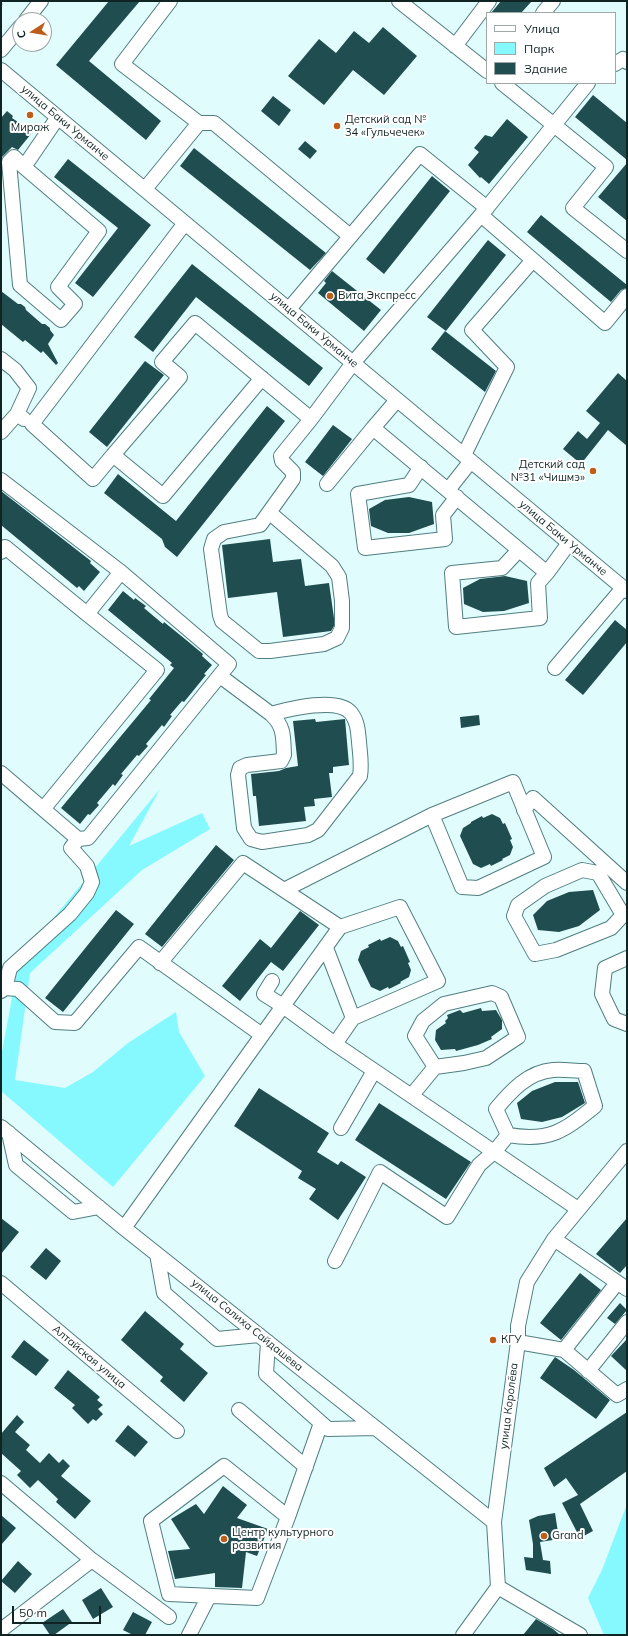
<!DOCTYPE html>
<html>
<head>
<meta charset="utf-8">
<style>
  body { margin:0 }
  #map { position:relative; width:628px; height:1636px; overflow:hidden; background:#e0fcfd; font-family:Mulish,sans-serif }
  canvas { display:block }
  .frame { position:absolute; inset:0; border:2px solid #112424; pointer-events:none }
  .legend { position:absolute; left:486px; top:12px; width:130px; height:72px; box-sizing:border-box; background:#fff; border:1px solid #a0a7a7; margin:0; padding:5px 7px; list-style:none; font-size:12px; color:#112424 }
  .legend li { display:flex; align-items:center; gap:8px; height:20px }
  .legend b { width:20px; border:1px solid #a0a7a7 }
  .north { position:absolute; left:12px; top:12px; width:40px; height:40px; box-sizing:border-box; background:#fff; border:1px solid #a0a7a7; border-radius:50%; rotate:258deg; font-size:11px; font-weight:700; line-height:16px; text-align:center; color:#112424 }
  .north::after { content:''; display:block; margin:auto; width:14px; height:18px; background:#bd5d1a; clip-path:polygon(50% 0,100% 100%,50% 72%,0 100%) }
  .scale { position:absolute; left:12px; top:1606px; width:89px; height:18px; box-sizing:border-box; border:2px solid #112424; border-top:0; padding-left:5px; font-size:12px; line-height:14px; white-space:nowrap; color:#112424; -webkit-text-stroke:3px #fff; paint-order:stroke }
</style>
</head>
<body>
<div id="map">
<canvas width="628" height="1636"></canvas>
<div class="frame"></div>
<ul class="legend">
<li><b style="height:5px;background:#fff"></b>Улица</li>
<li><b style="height:11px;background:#85f9ff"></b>Парк</li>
<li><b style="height:11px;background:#204d4f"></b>Здание</li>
</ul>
<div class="north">С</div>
<div class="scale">50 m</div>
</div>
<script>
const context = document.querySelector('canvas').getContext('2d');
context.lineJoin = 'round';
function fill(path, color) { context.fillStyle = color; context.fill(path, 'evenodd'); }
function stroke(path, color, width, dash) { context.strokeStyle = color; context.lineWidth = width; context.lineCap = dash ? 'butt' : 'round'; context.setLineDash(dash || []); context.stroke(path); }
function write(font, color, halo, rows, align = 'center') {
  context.font = font + ' Mulish,sans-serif'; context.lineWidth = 4; context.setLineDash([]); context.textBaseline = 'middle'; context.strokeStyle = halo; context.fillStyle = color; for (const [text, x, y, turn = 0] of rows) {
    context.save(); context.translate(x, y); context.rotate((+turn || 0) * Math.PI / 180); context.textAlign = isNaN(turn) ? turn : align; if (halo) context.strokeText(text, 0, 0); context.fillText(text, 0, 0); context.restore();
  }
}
fill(new Path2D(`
  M160 789 129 846 202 813 210 829 142 870 30 973 15 1080 65 1088 93 1072 128 1043 176 1012 179 1032 205 1076 113 1187 1 1091V1057L19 960Z
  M627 1504V1635H604L588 1598 602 1570Z`), '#85f9ff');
fill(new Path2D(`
  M109 1H140L89 61 161 121 146 140 56 65Z
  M501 1H532L521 13H491Z
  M383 27 417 56 384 95 353 70 324 105 288 76 319 39 336 53 354 31 369 43Z
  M593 95 627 123V160L575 117Z
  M273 96 291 110 279 126 261 111Z
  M7 111 13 116 12 118 27 128 26 132 31 134 18 150 12 147 1 158V118Z
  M507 119 528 137 489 184 481 177 480 178 468 165 479 152 474 148 485 135 492 137Z
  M305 141 317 151 310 159 298 149Z
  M194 148 326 253 310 270 180 166Z
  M68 159 151 225 93 297 75 283 118 228 54 177Z
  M627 163V221L598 197Z
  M432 176 450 191 384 274 366 259Z
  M541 215 627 285V288L621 290 611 302 527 232Z
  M488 240 506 255 446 331 427 317Z
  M192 264 323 368 309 386 196 297 153 352 134 337Z
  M332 271 381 310 364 331 318 293 326 283 324 281Z
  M1 291 18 304H21L25 307 26 310 42 324H45L50 328V330L54 335 48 344 58 363 56 365 43 351 41 353 25 340 23 342 1 324Z
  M445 331 496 371 485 392 431 349Z
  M145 361 164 375 107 447 89 432Z
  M618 373 627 381V446L608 430 581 464 563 449 578 431 587 439 600 423 586 411Z
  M267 406 285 421 177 557 165 547 162 539 104 493 118 474 176 521Z
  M333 425 352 439 323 476 305 462Z
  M1 491 91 561 90 563 100 572 84 591 79 586 77 588 1 525Z
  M409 497 432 502 434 524 409 533H388L371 526 369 509 385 500Z
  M270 539 273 562 301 559 305 586 329 583 334 618V626L331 631 283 637 277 592 228 598 222 545Z
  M505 576 527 581 529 603 504 611 483 612 464 604 463 588 480 579Z
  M123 591 134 600 135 598 146 606 144 608 163 624 164 622 185 639 203 654 202 656 212 665 204 674 206 675 184 702 182 701 170 715 172 716 164 727 162 725 146 744 148 746 139 756 137 755 121 774 123 775 115 786 113 784 97 803 99 805 90 815 88 814 80 824 61 808 151 700 149 699 174 668 170 665 172 663 108 610Z
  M615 620 627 630V642L583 695 565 680Z
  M479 715 480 725 461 728 460 717Z
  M315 719 316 722 345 719 349 765 333 767V773H329L332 797 314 799 315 806 304 807 306 821 259 826 256 796H253L251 774 279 771 286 768 298 766 293 721Z
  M492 814 500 818 503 824 505 823 512 839 510 840 513 847 510 855 502 859 503 860 491 866 490 864 481 868 473 864 460 836 463 828 471 823V822L482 816 483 818Z
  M216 845 234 860 162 947 145 934Z
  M593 890 600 910 579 926 559 932 538 930 533 915 547 901 569 892Z
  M116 910 134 924 63 1012 45 998Z
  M300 911 319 925 283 971 271 962 240 1001 222 986 260 939 271 948Z
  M390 937 398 941 401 947 403 946 410 962 408 963 411 970 409 977 400 982 401 983 389 989 388 987 380 991 371 987 358 960 361 951 369 947 368 945 380 939 381 941Z
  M481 1008 482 1011 496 1010 502 1020V1029L491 1037 492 1039 478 1045 456 1051 455 1049 441 1050 435 1040 436 1030 446 1023 445 1021 448 1018 447 1015 460 1010 463 1013Z
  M555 1082H578L585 1103 562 1117 542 1122 521 1119 517 1103 532 1091Z
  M259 1088 329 1133 317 1152 338 1165 341 1161 366 1177 338 1220 309 1199 316 1189 298 1178 302 1171 234 1126Z
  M379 1103 471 1162 446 1199 355 1140Z
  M1 1218 19 1232 1 1254Z
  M627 1218V1265L620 1273 596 1254Z
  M46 1248 61 1261 46 1280 30 1267Z
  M580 1273 601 1290 561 1340 540 1323Z
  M620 1303 627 1310 615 1324 607 1318Z
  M145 1311 184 1344 180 1349 208 1373 184 1402 160 1381 163 1377 121 1340Z
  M627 1339V1371L611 1356Z
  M24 1340 49 1360 36 1376 11 1357Z
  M555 1357 574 1370 610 1400 596 1419 540 1378Z
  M68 1370 100 1397 97 1400 103 1405 98 1409 103 1414 96 1421 93 1419 88 1424 72 1408 75 1405 54 1388Z
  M627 1412V1471L580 1504 593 1531 580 1538 562 1503 578 1495 566 1478 554 1487 544 1468Z
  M17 1415 24 1422 15 1432 30 1445 26 1450 40 1463 49 1453 59 1463 63 1459 70 1466 61 1476 91 1501 75 1519 56 1502 58 1499 38 1480 30 1488 17 1475 21 1471 1 1453V1434Z
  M128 1425 148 1442 135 1457 115 1441Z
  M223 1486 247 1505 237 1518 268 1529 257 1556 246 1552 242 1588 215 1587V1573L175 1579 168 1551 190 1549 171 1519 196 1504 204 1514Z
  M555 1513 559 1539 540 1542 543 1560 550 1561 551 1574 526 1570 524 1557 533 1558V1544L529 1520 538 1516Z
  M1 1515 16 1528 1 1545Z
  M18 1561 32 1574 15 1593 1 1581Z
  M101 1588 113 1607 93 1619 82 1600Z
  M63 1609 72 1622 54 1635H50L42 1623Z
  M133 1612 152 1622 145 1635H133L123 1630Z
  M536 1619 553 1629 560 1635H523Z`), '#204d4f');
const minor = new Path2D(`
  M170 1 122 64 199 123
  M399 1 487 71
  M543 13 553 1
  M26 20 41 1
  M455 46 489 1
  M1 50 20 27
  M615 64 623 59 627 62
  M1 70 627 591
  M502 83 606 167 573 208 627 251
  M24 167 14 157 9 162 20 285 61 320 75 304 58 287 99 231 24 167 58 117
  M145 189 199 123H214L350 236
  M533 260 605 323 627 296
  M289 309 420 154 487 208
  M1 359 15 370 29 388 17 414
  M262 378 163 496 113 455 180 377 162 362 195 323 311 419 353 363 481 215 588 83
  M397 400 373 428 547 573 569 543
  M1 432 17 414 24 419
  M113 455 93 479 32 424 185 223
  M464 455 507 367 472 330 533 260 481 215
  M421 467 409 485 358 494 365 548 445 539 443 515 457 497
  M1 480 121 572
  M327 484 373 428
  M448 490 471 461
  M270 513 332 566 339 577 342 601V628L337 638 324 644 270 651H259L222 621 220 615 211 549 214 539 224 532 260 525 293 479V472L282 461 281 456 311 419
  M519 550 502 568 452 573 456 627 540 618 538 583 547 573
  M1 552 5 547 87 614
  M555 668 623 588
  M220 676 271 714C289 709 338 697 351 713 358 722 358 732 359 742 360 754 362 764 360 776L318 830 308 835 262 842 251 839 244 828 238 775 240 768 247 765 281 761 284 755C283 738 285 727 271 714
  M1 773 78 839 88 838 229 664 121 572 87 614 157 670 44 808
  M513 782 544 857 478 888 462 887 432 815Z
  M524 810 533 798 627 883
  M582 870 598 873 623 915 611 928 556 950 535 954 514 916 518 905 545 886Z
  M284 890 432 815
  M326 948 353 1018
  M627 958 605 968 602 994 614 1019 627 1024
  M160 963 243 863 340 927 283 1006 264 994 272 981
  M5 988 10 968 70 914 87 893 92 882 87 866 71 848 78 839
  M1 991 5 988 18 989 55 1022 75 1023 139 947 262 1035
  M335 1044 353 1018 438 981 400 907 340 927
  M412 1095 435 1067 464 1063 486 1058 518 1037 501 997 492 993 444 1004 423 1021 415 1036 435 1067
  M1 1127 124 1228 494 1522
  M341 1128 374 1071
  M9 1133 16 1165 73 1212 99 1207
  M124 1228 283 1006 335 1044 578 1209
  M554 1239 627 1289
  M157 1254 164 1293 217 1339 259 1335
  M335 1261 380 1172 447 1217 479 1165 495 1151 508 1135C550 1142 564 1131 595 1106L584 1071C574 1071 563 1069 553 1070 528 1072 511 1091 496 1109L508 1135
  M1 1283 177 1431
  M268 1342 266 1374 328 1429 376 1428
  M518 1342 564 1350 617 1395 627 1389
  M564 1350 617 1283
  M588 1371 627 1322
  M239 1410 306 1467
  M1 1483 92 1560
  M288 1517 224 1466 151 1521 169 1594 257 1598 288 1517 321 1423
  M498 1587 580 1635
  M1 1630 92 1560 169 1617
  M189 1635 209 1596
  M463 1635 498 1587 494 1522 518 1342V1326L527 1282 554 1239 627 1151`);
stroke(minor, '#517e80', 16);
stroke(new Path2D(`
  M1 5 4 1`), '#9eb7b8', 2, [2, 3]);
stroke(minor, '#fff', 14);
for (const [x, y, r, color] of [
  [30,115,4,"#bd5d1a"],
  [337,126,4,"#bd5d1a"],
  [330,296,4,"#bd5d1a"],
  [593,471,4,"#bd5d1a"],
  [493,1340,4,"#bd5d1a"],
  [544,1536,4,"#bd5d1a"],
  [224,1539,4,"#bd5d1a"]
]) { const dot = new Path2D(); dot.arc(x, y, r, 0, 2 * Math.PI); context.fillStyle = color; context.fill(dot); stroke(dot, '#fff', 1.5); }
write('11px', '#112424', '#fff', [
  ["Детский сад №",345,120],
  ["34 «Гульчечек»",345,133],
  ["Мираж",30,128,"center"],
  ["Вита Экспресс",338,296],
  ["Детский сад",585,465,"right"],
  ["№31 «Чишмэ»",585,478,"right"],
  ["КГУ",501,1340],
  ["Центр культурного",232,1533],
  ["развития",232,1546],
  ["Grand",552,1536]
], 'left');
write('11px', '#112424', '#fff', [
  ["улица Баки Урманче",65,123,40],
  ["улица Баки Урманче",314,330,40],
  ["улица Баки Урманче",563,538,40],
  ["улица Салиха Сайдашева",247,1325,39],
  ["Алтайская улица",89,1357,40],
  ["улица Королёва",509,1406,-83]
]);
</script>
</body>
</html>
